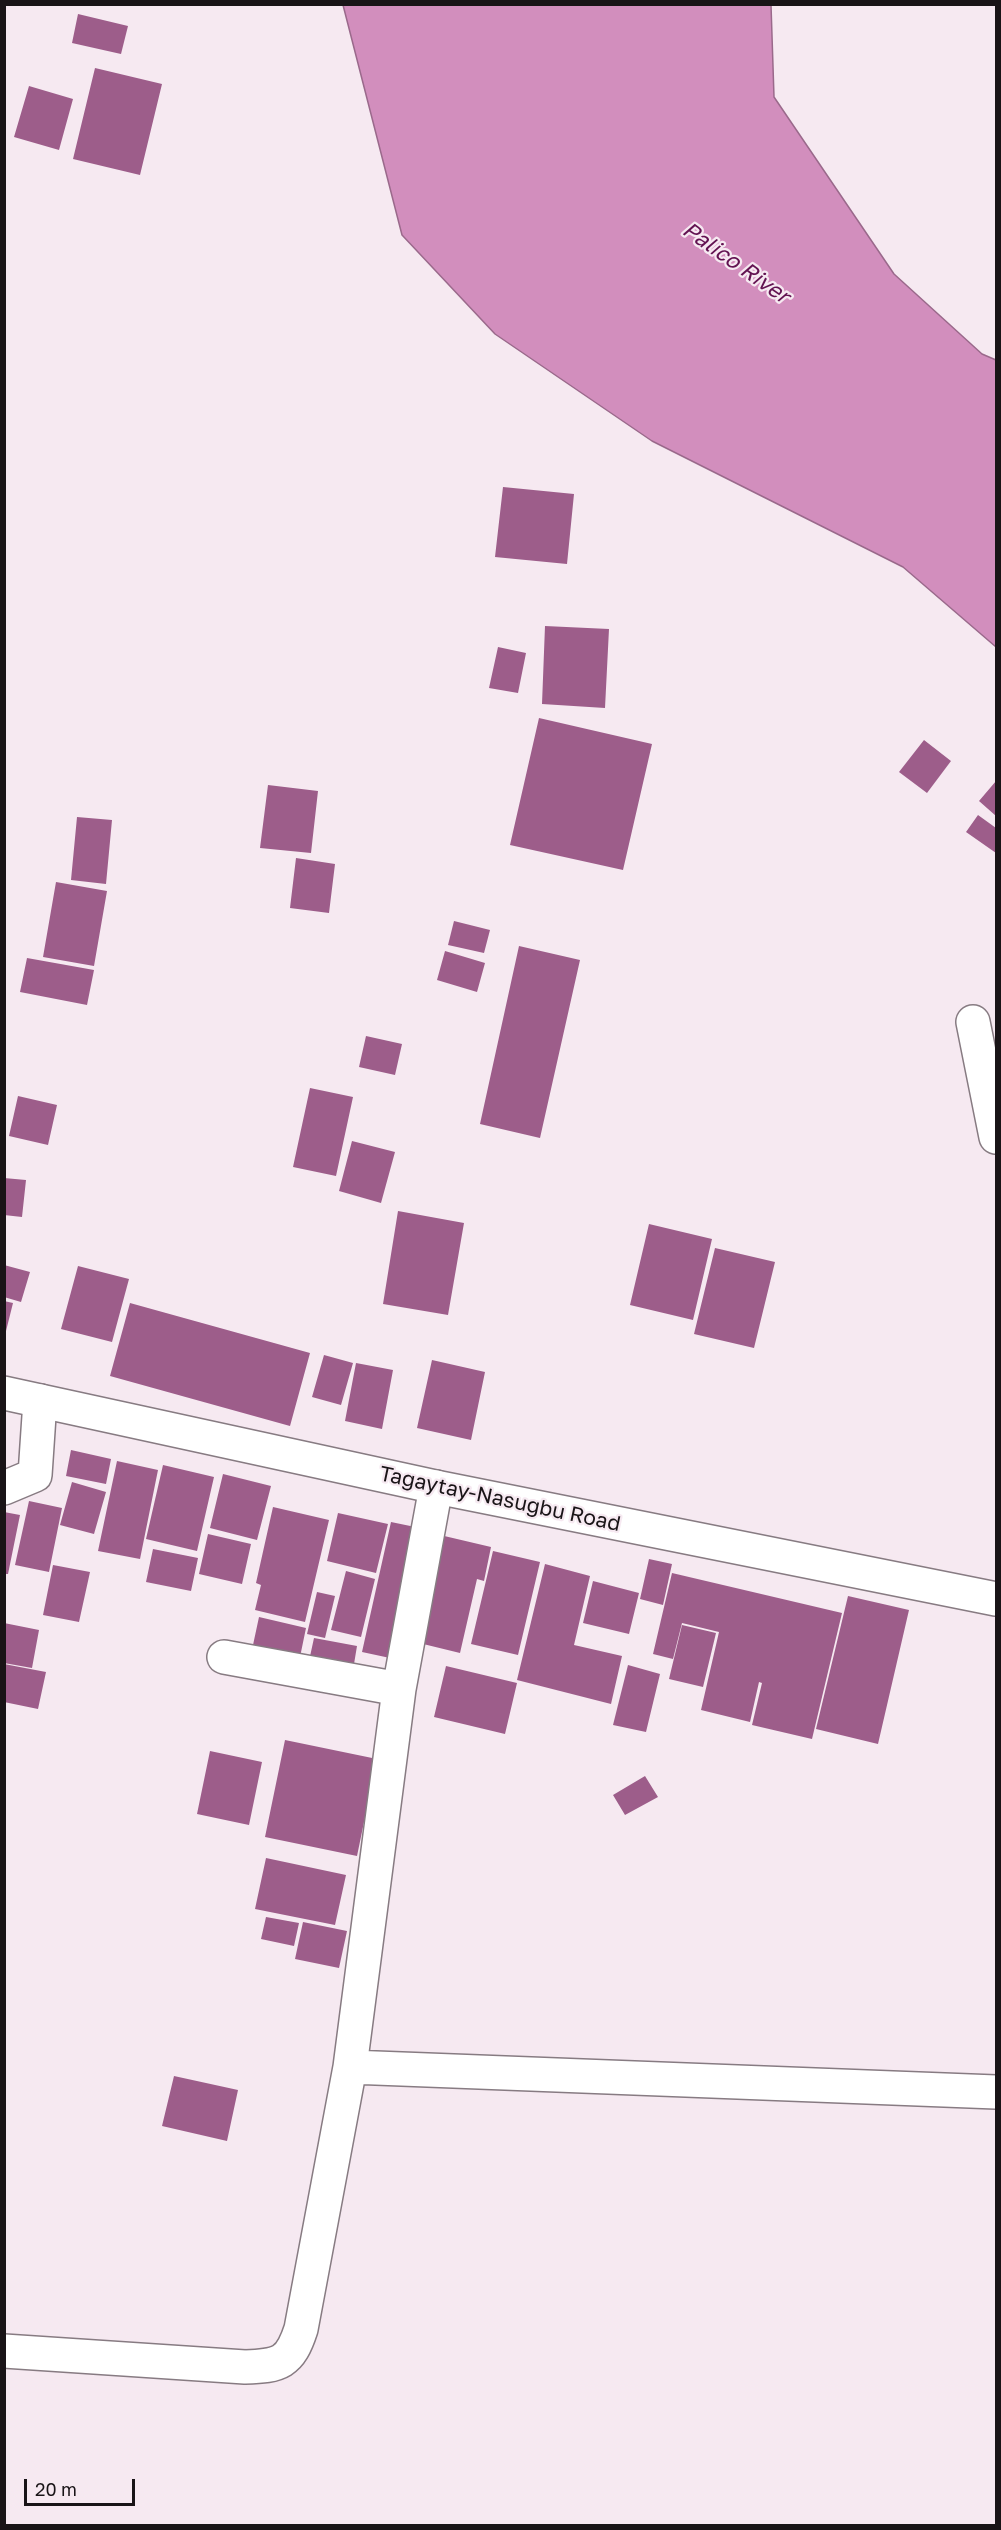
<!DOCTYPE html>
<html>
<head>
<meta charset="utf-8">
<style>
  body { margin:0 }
  #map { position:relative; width:1001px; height:2530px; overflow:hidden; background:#f6e9f1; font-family:"Golos Text",sans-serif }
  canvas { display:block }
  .frame { position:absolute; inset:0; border:6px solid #191417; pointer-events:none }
  .scale { position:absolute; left:24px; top:2479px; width:111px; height:27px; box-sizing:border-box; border:3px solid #191417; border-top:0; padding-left:8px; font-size:18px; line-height:21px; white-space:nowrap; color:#191417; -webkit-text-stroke:4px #f6e9f1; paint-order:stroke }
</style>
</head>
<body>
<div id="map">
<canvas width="1001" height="2530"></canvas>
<div class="frame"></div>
<div class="scale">20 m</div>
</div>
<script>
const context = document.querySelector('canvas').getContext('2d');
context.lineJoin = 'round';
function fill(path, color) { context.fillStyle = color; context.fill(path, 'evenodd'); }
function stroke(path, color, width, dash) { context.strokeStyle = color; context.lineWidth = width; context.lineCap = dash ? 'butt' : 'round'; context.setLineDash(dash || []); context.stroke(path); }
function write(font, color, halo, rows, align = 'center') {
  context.font = font + ' "Golos Text",sans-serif'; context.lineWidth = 4.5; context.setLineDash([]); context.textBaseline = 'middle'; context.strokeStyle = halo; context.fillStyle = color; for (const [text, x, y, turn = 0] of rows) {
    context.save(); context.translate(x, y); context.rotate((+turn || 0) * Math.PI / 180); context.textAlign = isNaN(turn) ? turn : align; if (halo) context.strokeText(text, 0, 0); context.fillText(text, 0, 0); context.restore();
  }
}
const water = new Path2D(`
  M343 5H771L774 97 894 274 982 354 996 360V647L903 567 652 441 495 334 402 235Z`);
fill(water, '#d28ebd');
stroke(water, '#9a698b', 1.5);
fill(new Path2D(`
  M78 14 128 26 121 54 72 43Z
  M95 68 162 84 140 175 73 159Z
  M29 86 73 99 59 150 14 137Z
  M503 487 574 494 567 564 495 557Z
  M545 626 609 629 605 708 542 704Z
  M498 647 526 653 518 693 489 688Z
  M539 718 652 744 623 870 510 845Z
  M924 740 951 761 927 793 899 772Z
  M996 781V816L979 801Z
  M268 785 318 791 311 853 260 848Z
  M978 815 996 828V853L966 832Z
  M77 817 112 820 106 884 71 880Z
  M296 858 335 864 329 913 290 908Z
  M56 882 107 891 94 966 43 957Z
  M454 921 490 930 484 953 448 945Z
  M519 946 580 960 540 1138 480 1124Z
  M445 951 485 963 477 992 437 980Z
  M27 958 94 970 87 1005 20 992Z
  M366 1036 402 1044 395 1075 359 1067Z
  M310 1088 353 1097 336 1176 293 1167Z
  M18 1096 57 1105 48 1145 9 1136Z
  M352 1141 395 1152 381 1203 339 1191Z
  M4 1178 26 1180 22 1217 4 1215Z
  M398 1211 464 1223 448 1315 383 1304Z
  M649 1224 712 1239 693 1320 630 1305Z
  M715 1248 775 1262 754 1348 694 1334Z
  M4 1265 30 1272 21 1302 4 1297Z
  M78 1266 129 1279 112 1342 61 1329Z
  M4 1301 13 1303 5 1335H4Z
  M130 1303 310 1353 290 1426 110 1376Z
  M324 1355 353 1363 341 1405 312 1397Z
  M432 1360 485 1372 471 1440 417 1428Z
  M356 1363 393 1370 382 1429 345 1421Z
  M71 1450 111 1459 106 1484 66 1476Z
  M117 1461 158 1470 140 1559 98 1551Z
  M163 1465 214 1477 197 1551 146 1539Z
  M223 1474 271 1486 257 1540 210 1528Z
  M72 1482 106 1492 94 1534 60 1525Z
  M29 1501 62 1508 49 1572 15 1565Z
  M273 1507 329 1520 305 1622 255 1610 261 1585 256 1583Z
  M4 1512 20 1515 8 1574H4Z
  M338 1513 388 1524 376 1573 327 1561Z
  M391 1522 420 1528 390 1658 362 1652Z
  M208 1534 251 1544 242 1584 199 1574Z
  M440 1535 491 1547 484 1581 477 1579 460 1653 415 1642Z
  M153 1549 198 1558 191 1591 146 1582Z
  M493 1551 540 1562 518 1655 471 1644Z
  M649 1559 672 1564 663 1605 640 1599Z
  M545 1564 590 1576 574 1645 622 1656 611 1704 517 1680Z
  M53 1565 90 1572 79 1622 43 1615Z
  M346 1571 375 1579 361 1637 331 1630Z
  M672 1573 842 1613 812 1739 752 1725 762 1683 759 1682 750 1722 701 1710 719 1632 682 1623 673 1659 653 1654Z
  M593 1581 639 1593 629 1634 583 1623Z
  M317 1592 335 1596 325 1638 307 1634Z
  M848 1596 909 1610 878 1744 816 1729Z
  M259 1617 306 1628 300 1657 253 1645Z
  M4 1623 39 1630 32 1668 4 1663Z
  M682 1625 716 1633 703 1687 669 1679Z
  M314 1638 357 1646 353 1670 309 1661Z
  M4 1664 46 1672 38 1709 4 1702Z
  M628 1665 660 1674 646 1732 613 1725Z
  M446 1666 517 1683 505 1734 434 1717Z
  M285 1740 377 1759 357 1856 265 1837Z
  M210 1751 262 1762 249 1825 197 1814Z
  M645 1776 658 1797 625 1815 613 1795Z
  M266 1858 346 1875 335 1925 255 1909Z
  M266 1917 299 1923 294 1946 261 1939Z
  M303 1922 347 1931 339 1968 295 1959Z
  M174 2076 238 2090 227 2141 162 2126Z`), '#9d5d8a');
const minor = new Path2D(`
  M973 1022 996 1137
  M4 1488 35 1475 40 1401
  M224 1657 399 1689
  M350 2067 996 2092
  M4 2351 245 2367C280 2366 290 2363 301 2329L350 2067 399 1689 436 1487`);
const primary = new Path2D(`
  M4 1393 436 1487 996 1599`);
stroke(minor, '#877b82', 36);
stroke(primary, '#877b82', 36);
stroke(minor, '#fff', 33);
stroke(primary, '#fff', 33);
write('21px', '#191417', '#f6e9f1', [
  ["Tagaytay-Nasugbu Road",500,1499,12]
]);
write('italic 22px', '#621251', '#f6e9f1', [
  ["Palico River",736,263,35]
]);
</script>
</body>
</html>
